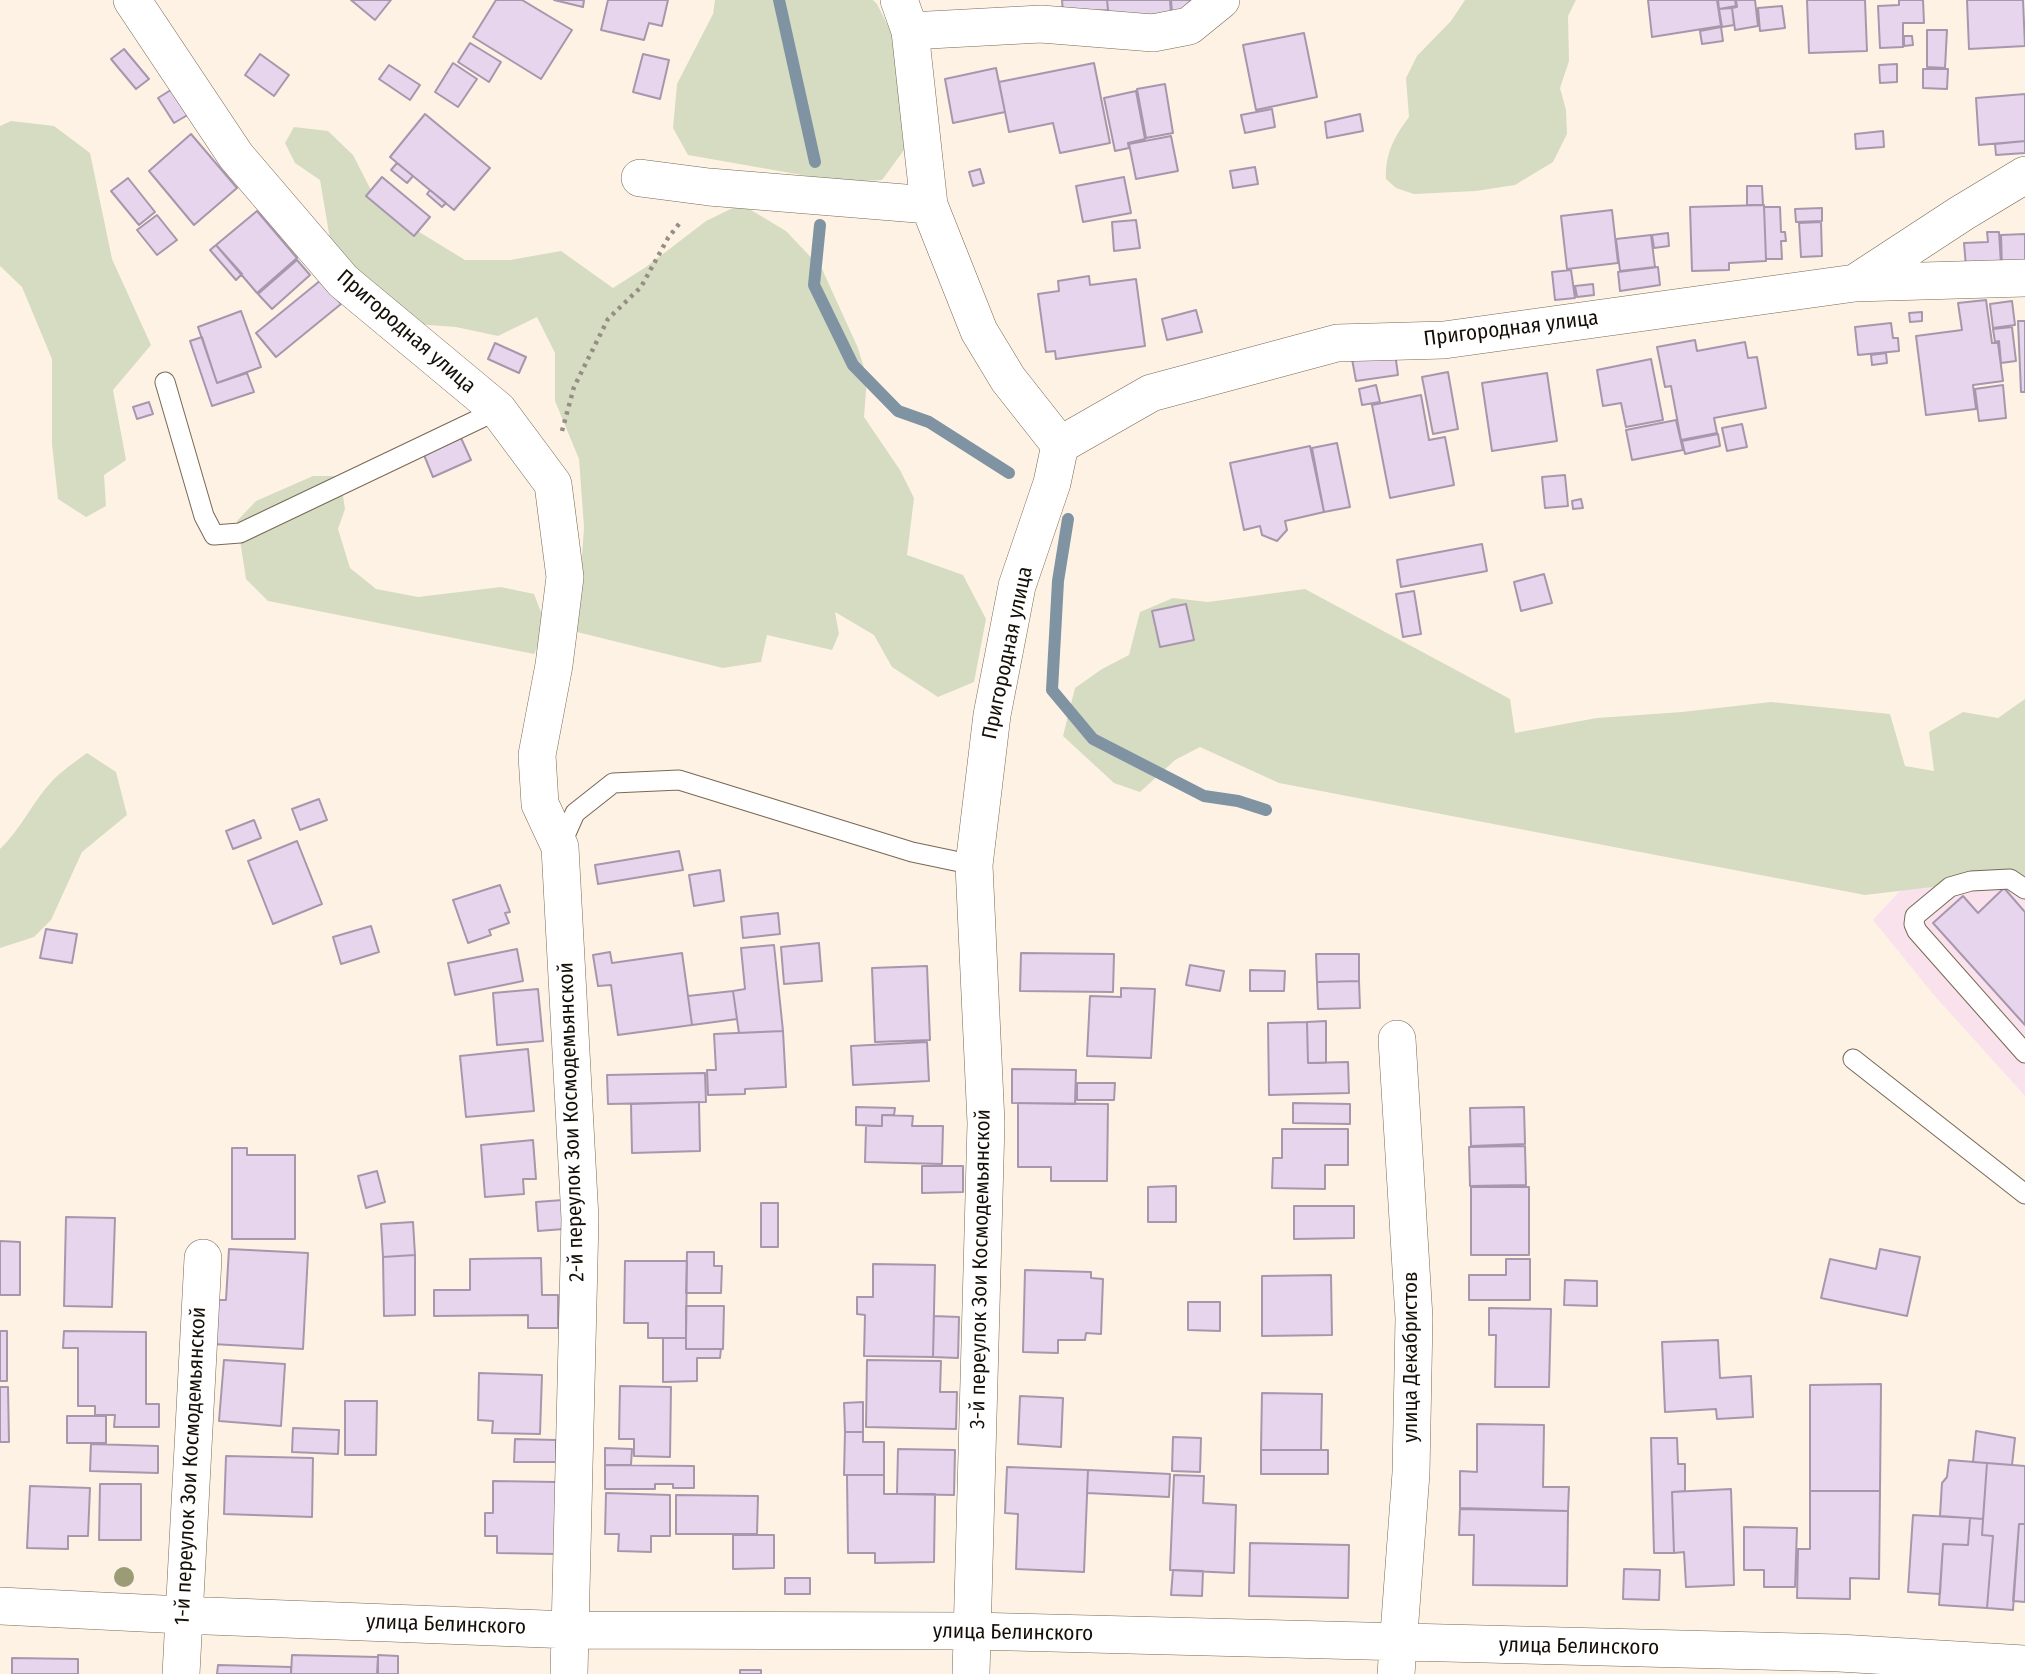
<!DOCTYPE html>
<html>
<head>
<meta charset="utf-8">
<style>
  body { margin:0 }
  canvas { display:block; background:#fdf2e4 }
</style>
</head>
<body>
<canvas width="2025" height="1674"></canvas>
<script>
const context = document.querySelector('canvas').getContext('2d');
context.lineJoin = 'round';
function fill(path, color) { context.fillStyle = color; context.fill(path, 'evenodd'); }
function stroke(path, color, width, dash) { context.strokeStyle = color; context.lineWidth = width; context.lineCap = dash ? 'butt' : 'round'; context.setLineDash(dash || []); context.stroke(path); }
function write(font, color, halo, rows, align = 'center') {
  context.font = font + ' "Fira Sans Condensed",sans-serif'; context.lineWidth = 7; context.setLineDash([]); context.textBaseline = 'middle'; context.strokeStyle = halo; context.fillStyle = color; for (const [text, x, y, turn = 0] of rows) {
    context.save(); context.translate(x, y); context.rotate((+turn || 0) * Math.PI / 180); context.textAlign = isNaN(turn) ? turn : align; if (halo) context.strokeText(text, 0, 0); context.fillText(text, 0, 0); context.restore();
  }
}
fill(new Path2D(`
  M1924 865 2025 883V1096L1933 994 1873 920Z`), '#fae2ed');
fill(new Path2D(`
  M715 0H873L877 4 910 70 918 131 882 180 842 182 688 155 673 128 677 84 713 14Z
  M1465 0H1576L1568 16 1569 61 1560 88 1566 110 1567 134 1553 162 1515 185 1476 191 1414 194 1396 188 1386 179C1385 154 1394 137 1409 117L1406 78 1417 56 1451 21Z
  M11 121 54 126 90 153 112 259 151 345 113 390 126 460 104 475 106 506 86 517 58 499 52 444V359L22 287 0 266V126Z
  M294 127 328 131 353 155 374 196 411 227 465 260H510L561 251 613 288 646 267 706 221 741 204 786 231 822 269 858 348 867 378 864 417 900 470 914 498 907 555 963 575 986 619 974 682 938 697 892 667 874 635 835 612 839 634 832 650 767 635 761 662 723 668 577 632 584 527 579 459 555 401V353L537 317 498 336 456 327 415 324 332 251 320 180 295 163 285 143Z
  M313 476H340L345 509 338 529 350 568 376 589 418 597 501 587 534 594 547 628 534 654 268 601 246 579 237 521 256 501Z
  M1305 589 1510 699 1515 733 1597 718 1682 712 1771 702 1890 714 1905 766 1934 771 1929 732 1963 712 1998 718 2025 699V876L1865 895 1279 783 1200 747 1175 760 1140 792 1114 783 1063 736 1075 688 1102 669 1129 655 1140 612 1173 598 1208 602Z
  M87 753 116 772 127 815 82 852 51 920 34 937 0 948V849C21 829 33 801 53 780 63 770 76 761 87 753Z`), '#d6dcc2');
stroke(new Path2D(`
  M779 0 815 162
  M820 225 814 285 853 365 898 411 929 422 1009 473
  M1068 519 1058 581 1052 690 1093 739 1204 796 1238 801 1266 810`), '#7f93a3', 12);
const building = new Path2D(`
  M351 0H391L375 20Z
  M496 0H522L572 30 541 79 473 37Z
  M554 0H584L583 7Z
  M608 0H668L662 26 649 23 644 40 601 30Z
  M1062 0H1107L1108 10 1063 13Z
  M1107 0H1170L1171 14 1109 18Z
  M1171 0H1191L1182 11 1172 12Z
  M1648 0H1717L1721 26 1652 37Z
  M1718 0H1735L1736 6 1719 9Z
  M1736 0H1755L1758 26 1735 30 1732 8 1737 7Z
  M1807 0H1865L1867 51 1809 53Z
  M1899 0H1923L1924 23H1903V47L1880 48 1878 6 1899 5Z
  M1967 0H2023L2025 46 1969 49Z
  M1782 6 1785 28 1760 31 1758 8Z
  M1732 8 1734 25 1722 27 1719 9Z
  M1721 27 1723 41 1702 44 1700 31Z
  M1927 30H1947L1945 68 1927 67Z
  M1304 33 1317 97 1256 110 1243 45Z
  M1904 36H1912L1913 45 1904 46Z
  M470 43 501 62 489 82 458 62Z
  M124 49 149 79 136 89 111 59Z
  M260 54 289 75 274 96 245 75Z
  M643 54 669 60 660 99 633 92Z
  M453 63 477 79 458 107 435 92Z
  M1094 63 1110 143 1060 153 1053 123 1009 132 999 82Z
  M1897 64V82L1880 83 1879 65Z
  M389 65 420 85 410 100 379 79Z
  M996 68 1005 112 953 123 945 79Z
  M1923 69H1948L1947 89 1923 88Z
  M1165 84 1173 133 1146 138 1137 89Z
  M174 88 191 113 174 123 158 98Z
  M1136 91 1145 139 1128 143 1129 148 1115 151 1104 98Z
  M2025 94V141L1979 145 1976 98Z
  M1272 109 1275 127 1245 133 1241 115Z
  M425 114 490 168 454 210 390 157Z
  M1360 114 1363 131 1327 138 1325 122Z
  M1883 131 1884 147 1856 149 1855 134Z
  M191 134 237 188 194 225 149 171Z
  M1171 136 1178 171 1136 179 1129 144Z
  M2025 141V153L1996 155 1995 144Z
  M397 163 413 176 407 183 391 170Z
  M1255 167 1258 184 1233 188 1230 171Z
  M980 169 984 183 973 186 969 172Z
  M382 177 430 217 414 236 366 196Z
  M1124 177 1131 213 1083 222 1076 186Z
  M128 178 155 212 139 225 111 191Z
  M1747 186H1762L1763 205H1747Z
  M430 190 446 203 442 207 427 194Z
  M1764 205 1766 261 1729 263V270L1692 271 1690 207Z
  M1764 207H1780L1781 232H1785L1786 241H1781L1782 259H1766Z
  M1822 208V221L1796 222 1795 209Z
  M1612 210 1618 263 1567 269 1561 216Z
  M257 211 297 258 257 293 216 245Z
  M157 215 177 240 157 255 137 230Z
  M1136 220 1140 248 1114 251 1112 222Z
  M1821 222 1822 256 1801 257 1799 223Z
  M1987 232H1999L2001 265 1966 267 1964 243 1988 242Z
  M1668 233 1669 246 1654 248 1652 235Z
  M2025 234V266L2002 267 2001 235Z
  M1651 235 1655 267 1620 271 1616 239Z
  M216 245 242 274 236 280 210 250Z
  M297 260 310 275 272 309 258 294Z
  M1658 267 1660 285 1620 291 1618 272Z
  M1571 270 1575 298 1555 300 1552 272Z
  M1089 276 1090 285 1136 279 1145 346 1056 359 1055 351 1046 352 1038 294 1059 291 1058 281Z
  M321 280 341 304 276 357 256 333Z
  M1593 284 1594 295 1577 297 1575 286Z
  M1986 300 1992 343H1998L2003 381 1973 385 1976 409 1926 415 1916 336 1962 330 1958 303Z
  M2012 301 2015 325 1993 328 1990 304Z
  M1196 310 1202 332 1167 340 1162 319Z
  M241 311 261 367 217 383 198 327Z
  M1922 312V321L1910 322 1909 313Z
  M2018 321H2025V392H2021Z
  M1891 323 1893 338H1898L1899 351 1858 355 1855 327Z
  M2012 327 2016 361 2001 363 1999 341 1995 342 1993 329Z
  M202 337 217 383 247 373 254 392 212 406 190 341Z
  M1695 340 1697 351 1745 342 1748 358 1757 357 1766 408 1714 418 1717 433 1681 440 1671 386 1665 387 1657 347Z
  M495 343 526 357 519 373 488 359Z
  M1395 353 1398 375 1356 381 1352 359Z
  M1886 353 1887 363 1872 365 1871 355Z
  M1651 359 1663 420 1626 427 1621 403 1603 406 1597 370Z
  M1448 372 1458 429 1433 434 1422 377Z
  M1547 373 1557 441 1492 451 1482 383Z
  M1376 385 1380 402 1362 405 1359 389Z
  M2003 385 2006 418 1979 421 1975 389Z
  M1421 395 1429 440 1445 437 1454 485 1390 498 1372 405Z
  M149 402 153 414 137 419 133 407Z
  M1676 420 1683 450 1632 460 1626 430Z
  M1742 424 1747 447 1727 451 1722 428Z
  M1718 434 1720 446 1685 454 1682 441Z
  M461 438 471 460 433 477 424 455Z
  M1337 443 1350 507 1324 512 1312 448Z
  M1310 446 1324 512 1285 521 1287 530 1277 541 1262 535 1260 526 1244 530 1230 463Z
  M1565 475 1568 506 1545 508 1542 477Z
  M1581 499 1583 508 1573 509 1572 501Z
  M1482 544 1487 571 1401 587 1397 560Z
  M1544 574 1552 603 1521 611 1514 582Z
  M1414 591 1421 634 1403 637 1396 594Z
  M1186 604 1194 640 1160 647 1152 611Z
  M319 799 327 820 300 830 292 809Z
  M254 820 261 838 233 849 226 831Z
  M297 841 322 904 273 924 248 861Z
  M679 851 683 870 598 884 595 865Z
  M720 870 724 901 694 906 689 875Z
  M500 885 510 912 505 913 509 923 489 930 491 935 468 943 453 900Z
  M2004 888 2025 912V1025L1933 923 1963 896 1978 913Z
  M778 913 780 934 743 938 741 917Z
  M371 926 379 952 341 964 333 937Z
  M46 929 77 934 72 963 40 958Z
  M819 943 822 981 784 984 781 947Z
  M774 945 783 1031 739 1033 733 991 745 989 741 948Z
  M517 949 523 981 455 995 448 963Z
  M610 952 612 963 682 953 692 1025 618 1035 611 985 598 986 593 955Z
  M1021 953 1114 954 1113 992 1020 991Z
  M1316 954H1359V981L1317 982Z
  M1190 965 1224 971 1220 991 1186 985Z
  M927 966 930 1040 875 1042 872 968Z
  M1250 970 1285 971 1284 991H1250Z
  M1359 981 1360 1008 1318 1009 1317 982Z
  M1121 988 1155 989 1151 1058 1087 1056 1090 996 1121 997Z
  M538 989 543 1041 497 1045 493 993Z
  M733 991 737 1019 692 1025 688 996Z
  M1326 1021V1063H1308L1307 1022Z
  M1307 1022 1308 1063 1348 1062 1349 1093 1269 1095 1268 1023Z
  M783 1031 786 1087 745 1089V1094L708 1095 707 1070H716L714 1034Z
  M927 1042 929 1081 853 1085 851 1046Z
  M528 1049 534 1111 466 1117 460 1056Z
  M1012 1069 1076 1070 1075 1104 1012 1103Z
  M705 1073 706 1102 608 1104 607 1075Z
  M1077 1083H1115L1114 1100H1077Z
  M699 1102 700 1151 632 1153 631 1104Z
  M1018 1103 1108 1104 1107 1181H1051V1167H1018Z
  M1293 1103 1350 1104V1124L1293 1123Z
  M856 1107 895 1108 894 1115H882V1126L856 1125Z
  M1524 1107 1525 1144 1471 1146 1470 1108Z
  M882 1115 913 1116 912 1126H943L942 1164 865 1162 866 1126H882Z
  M1282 1129H1348V1165H1325V1189L1272 1188 1273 1158H1282Z
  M533 1140 536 1179H523L524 1194 485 1197 481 1145Z
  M1525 1146 1526 1185 1470 1186 1469 1147Z
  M232 1148H247V1155H295V1239H232Z
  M922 1166H963V1192L922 1193Z
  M377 1171 385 1202 366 1208 358 1176Z
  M1176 1186V1222H1148V1187Z
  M1471 1187H1529V1255H1471Z
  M563 1200 564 1229 538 1231 536 1202Z
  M761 1203H778V1247H761Z
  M1294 1206H1354V1238L1294 1239Z
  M66 1217 115 1218 112 1307 64 1306Z
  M413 1222 415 1255 383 1257 381 1224Z
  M0 1241 20 1242V1295H0Z
  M229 1249 308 1253 303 1349 212 1344 214 1300H226Z
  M1880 1249 1920 1257 1907 1316 1821 1298 1830 1259 1876 1269Z
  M687 1252H714V1266H722L721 1293H686Z
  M415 1255V1315L384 1316 383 1257Z
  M541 1258 542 1295H558V1328H528V1315L434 1316V1290H470V1259Z
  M1506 1259H1530V1300H1469V1275H1506Z
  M625 1261H687L686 1338H648V1323H624Z
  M873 1264 935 1265 933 1357 864 1356 865 1315 857 1314V1297H873Z
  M1025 1270 1091 1272V1278L1103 1279 1101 1334 1086 1333 1085 1340H1058V1353L1023 1352Z
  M1331 1275 1332 1335 1262 1336V1276Z
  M1565 1280 1597 1281V1306L1564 1305Z
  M1188 1302H1220V1331L1188 1330Z
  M686 1306H724L723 1349H686Z
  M1489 1308 1551 1309 1549 1387H1495L1496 1335H1489Z
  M934 1316 959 1317 958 1358 933 1357Z
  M0 1331H7V1381H0Z
  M64 1331 146 1332V1404H159V1427H114L115 1415H95V1406H78V1348H63Z
  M663 1338H686V1349H721L720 1358H697V1381L663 1382Z
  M1718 1340 1720 1378 1751 1376 1753 1417 1717 1419 1716 1409 1665 1412 1662 1342Z
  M224 1360 285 1364 281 1426 219 1421Z
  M867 1360 941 1361 940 1392H957L956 1429 866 1427Z
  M479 1373 542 1375 540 1434 492 1433 493 1421 478 1420Z
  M1881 1384 1880 1491H1810V1385Z
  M620 1386 671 1387 670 1457 634 1456V1439H619Z
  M0 1387H8L9 1442H0Z
  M1262 1393 1322 1394 1321 1450H1261Z
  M1020 1396 1063 1398 1061 1447 1018 1444Z
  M345 1401H377L376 1455H345Z
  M863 1402V1432H845L844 1403Z
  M67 1416H106V1443H67Z
  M1477 1424 1544 1425 1543 1487H1569L1568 1511 1460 1508V1471L1477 1472Z
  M293 1428 339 1430 338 1454 292 1452Z
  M1976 1431 2015 1438 2012 1465 1973 1462Z
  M845 1432H863V1442H884V1475H844Z
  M1173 1437 1201 1438 1200 1472 1172 1471Z
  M1651 1438H1677L1678 1464H1685V1491L1672 1492 1674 1553H1654Z
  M515 1439 556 1440V1462H514Z
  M91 1444 158 1446V1473L90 1471Z
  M605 1448 632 1449 631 1465H605Z
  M898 1449 955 1450 954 1495 897 1494Z
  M1261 1450H1328V1474H1261Z
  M226 1456 313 1458 312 1517 224 1514Z
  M1949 1460 1987 1463 1983 1519 1940 1516 1942 1483 1947 1477Z
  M1987 1463 2025 1466V1524H2019L2013 1610 1987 1608 1993 1536 1982 1535Z
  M605 1465 694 1466V1488H673V1484H655V1489H605Z
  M1007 1467 1088 1470 1084 1572 1016 1569 1018 1514 1005 1513Z
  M1088 1470 1170 1474 1169 1497 1087 1493Z
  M847 1475H884V1494H935L934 1562 875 1563V1553H848Z
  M1174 1475 1204 1476 1203 1503 1236 1505 1234 1573 1170 1570Z
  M493 1481 556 1482V1554L497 1553V1536H485V1513H493Z
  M100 1484H141V1540H99Z
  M30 1486 90 1488 88 1536H68V1549L27 1548Z
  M1731 1489 1734 1585 1686 1587 1684 1552 1674 1553 1672 1492Z
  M1810 1491H1880L1879 1579 1850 1578V1599L1797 1598 1798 1549H1810Z
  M606 1493 670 1495V1536H651V1552L618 1551 619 1534H605Z
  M676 1495 758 1496 757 1534H676Z
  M1460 1509 1568 1511 1567 1586 1473 1585 1474 1535H1459Z
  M1913 1515 1970 1518 1968 1545 1943 1544 1940 1594 1908 1592Z
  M1970 1518 1983 1519 1982 1535 1993 1536 1987 1608 1939 1605 1943 1544 1968 1545Z
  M2019 1524H2025V1602L2013 1601Z
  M1744 1527 1797 1528 1795 1587H1764V1570H1744Z
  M733 1535H774V1568L733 1569Z
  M1250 1543 1349 1545 1348 1598 1249 1596Z
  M1624 1569 1660 1570 1659 1600 1623 1599Z
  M1173 1570 1203 1571 1202 1596 1171 1595Z
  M785 1578H810V1594H785Z
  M292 1655 378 1657 377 1674H291Z
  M378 1655 398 1656V1674H378Z
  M12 1658 78 1659V1674H12Z
  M218 1665 291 1667V1674H217Z
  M740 1670H761V1674H740Z`);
fill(building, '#e6d5ec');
stroke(building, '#a797ad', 2);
const service = new Path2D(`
  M165 382 204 516 214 535 240 533 498 410
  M560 847 575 813 613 783 679 780 912 852 974 865
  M2025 889 2010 879 1971 881 1950 887 1915 916 1914 924 1917 931 2025 1053
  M1853 1059 2025 1194`);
const minor = new Path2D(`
  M132 0 236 156 343 281 498 410 553 484 565 577 554 665 537 755 540 804 560 847 580 1219 569 1674
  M899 0 910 31 929 205 979 331 1008 379 1060 445 1052 483 1017 586 992 715 974 865 986 1123 971 1674
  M910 31 1041 24 1153 33 1189 26 1221 0
  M640 178 709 187 929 205
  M1855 283 1962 213 2025 175
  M1060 445 1151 393 1337 343 1444 340 1855 283 2025 278
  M0 1606 182 1615 571 1630 972 1631 1839 1653 2025 1664
  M181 1674 203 1258
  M1396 1674 1411 1473 1414 1318 1397 1039`);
stroke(service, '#786854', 21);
stroke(minor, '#786854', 38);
stroke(new Path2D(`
  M562 431 574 387 608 319 641 287 668 238 682 220`), '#968e83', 4.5, [3.5, 5]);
stroke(service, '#fff', 19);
stroke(minor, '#fff', 37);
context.fillStyle = '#9b9b75';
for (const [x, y] of [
  [124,1577]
]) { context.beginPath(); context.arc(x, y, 10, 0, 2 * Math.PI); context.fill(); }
write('21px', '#150f08', '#fff', [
  ["Пригородная улица",1511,329,-7],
  ["Пригородная улица",406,332,41],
  ["Пригородная улица",1008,653,-78],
  ["2-й переулок Зои Космодемьянской",572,1122,-92],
  ["3-й переулок Зои Космодемьянской",981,1269,-89],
  ["улица Декабристов",1411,1357,-90],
  ["1-й переулок Зои Космодемьянской",191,1466,-87],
  ["улица Белинского",446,1625,2],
  ["улица Белинского",1013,1633,1],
  ["улица Белинского",1579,1647,1]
]);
</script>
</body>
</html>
